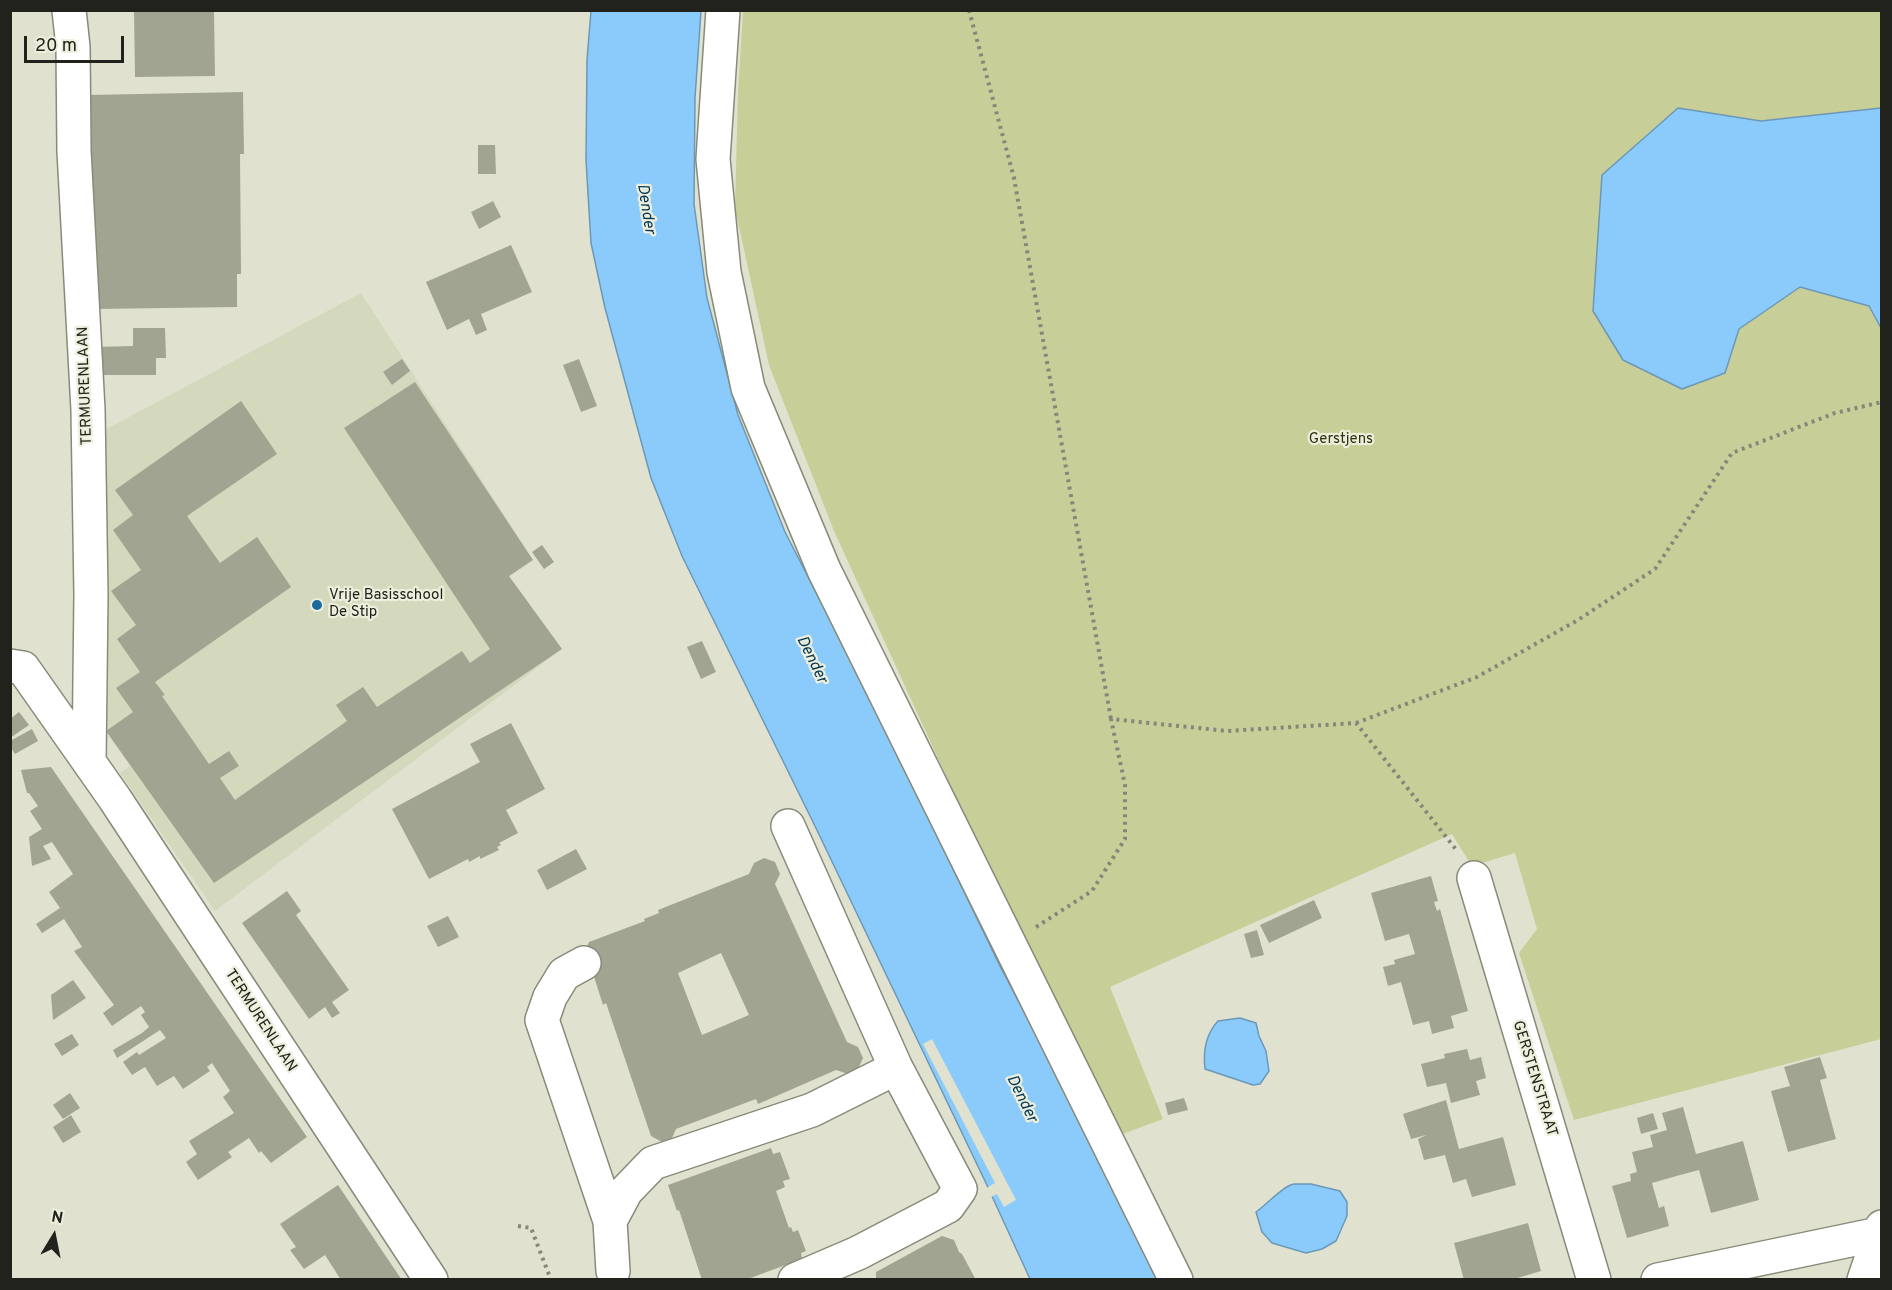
<!DOCTYPE html>
<html>
<head>
<meta charset="utf-8">
<style>
  body { margin:0 }
  #map { position:relative; width:1892px; height:1290px; overflow:hidden; background:#e0e2cf; font-family:Overpass,sans-serif }
  canvas { display:block }
  .frame { position:absolute; inset:0; border:12px solid #21221b; pointer-events:none }
  .north { position:absolute; left:24px; top:1206px; width:60px; height:60px; -webkit-text-stroke:4px #edefdc; paint-order:stroke; rotate:10deg; font-size:16px; font-weight:700; line-height:24px; text-align:center; color:#21221b }
  .north::after { content:''; display:block; margin:auto; width:21px; height:27px; background:#21221b; clip-path:polygon(50% 0,100% 100%,50% 72%,0 100%) }
  .scale { position:absolute; left:24px; top:36px; width:100px; height:27px; box-sizing:border-box; border:3px solid #21221b; border-top:0; padding-left:8px; font-size:18px; line-height:21px; white-space:nowrap; color:#21221b; -webkit-text-stroke:4px #edefdc; paint-order:stroke }
</style>
</head>
<body>
<div id="map">
<canvas width="1892" height="1290"></canvas>
<div class="frame"></div>
<div class="north">N</div>
<div class="scale">20 m</div>
</div>
<script>
const context = document.querySelector('canvas').getContext('2d');
context.lineJoin = 'round';
function fill(path, color) { context.fillStyle = color; context.fill(path, 'evenodd'); }
function stroke(path, color, width, dash) { context.strokeStyle = color; context.lineWidth = width; context.lineCap = dash ? 'butt' : 'round'; context.setLineDash(dash || []); context.stroke(path); }
function write(font, color, halo, rows, align = 'center') {
  context.font = font + ' Overpass,sans-serif'; context.lineWidth = 4.5; context.setLineDash([]); context.textBaseline = 'middle'; context.strokeStyle = halo; context.fillStyle = color; for (const [text, x, y, turn = 0] of rows) {
    context.save(); context.translate(x, y); context.rotate((+turn || 0) * Math.PI / 180); context.textAlign = isNaN(turn) ? turn : align; if (halo) context.strokeText(text, 0, 0); context.fillText(text, 0, 0); context.restore();
  }
}
fill(new Path2D(`
  M361 293 533 560 509 577 562 649 215 911 120 773 130 766 106 731 108 730 97 434Z`), '#d4d8bd');
fill(new Path2D(`
  M743 11H1881V108L1761 121 1678 108 1725 373 1739 329 1800 287 1869 306 1881 328V1039L1574 1120 1519 953 1537 929 1515 853 1475 865 1468 860 1452 834 1110 987 1163 1119 1120 1135 1022 942 834 531 769 365 735 208 738 92Z`), '#c8ce97');
const water = new Path2D(`
  M591 11H701L695 98 694 204 707 298 738 415 785 532 873 703 999 964 1115 1186 1159 1279H1030L985 1181 814 824 682 556 651 478 605 308 591 243 586 160 587 60Z
  M1678 108 1761 121 1881 108V328L1869 306 1800 287 1739 329 1725 373 1682 389 1623 360 1593 311 1602 175Z
  M1240 1018 1256 1023 1259 1036 1266 1051 1269 1071 1260 1084 1253 1085 1205 1069C1203 1052 1206 1034 1218 1021Z
  M1294 1184H1311L1340 1191 1347 1202V1216L1336 1241 1322 1249 1306 1253 1272 1243 1262 1232 1256 1212C1267 1204 1283 1186 1294 1184Z`);
fill(water, '#8bcbfb');
stroke(water, '#6b98b8', 1.5);
fill(new Path2D(`
  M932 1039 1016 1200 1004 1207 997 1194 989 1198 985 1189 995 1183 923 1044Z`), '#e0e2cf');
fill(new Path2D(`
  M134 10H214L215 76 135 77Z
  M243 92 244 154H240L241 274H237V307L97 309 91 276 88 95Z
  M478 145H495L496 174H478Z
  M493 201 501 217 479 229 471 212Z
  M511 245 532 292 481 314 487 330 476 335 469 319 447 330 426 282Z
  M133 328H165L166 358H156V375H94L93 347 133 346Z
  M402 359 410 371 392 385 383 372Z
  M579 359 597 406 581 412 563 365Z
  M415 382 533 560 509 576 562 649 214 883 106 731 133 712 116 688 140 672 117 639 136 625 111 591 141 570 113 530 133 515 115 490 241 401 277 454 187 516 220 563 257 537 291 587 155 682 165 695 162 696 209 764 229 751 239 766 220 778 235 800 347 721 336 705 363 687 377 707 462 651 470 663 490 649 344 428Z
  M542 545 554 562 544 569 532 552Z
  M702 641 716 672 701 679 687 647Z
  M19 712 29 725 10 738V719Z
  M511 723 545 789 506 810 518 833 499 843 501 845 497 847 499 850 480 859V856L469 862 468 859 429 879 392 809 480 762 470 744Z
  M32 729 38 741 15 754 10 746V741Z
  M51 767 307 1137 271 1163 261 1151 259 1153 249 1138 228 1152 232 1157 198 1180 186 1162 197 1154 189 1141 234 1113 223 1097 230 1091 212 1063 207 1067 210 1071 183 1089 174 1076 157 1086 145 1067 132 1075 123 1062 137 1052 139 1055 166 1038 160 1030 117 1058 113 1050 142 1033 149 1027 141 1015 145 1012 141 1006 112 1026 103 1013 114 1005 74 951 82 947 64 919 42 933 36 924 60 908 49 892 73 874 52 842 43 846 51 859 32 866 29 837 42 829 30 811 38 806 29 793H27L21 770Z
  M576 849 587 869 547 890 537 870Z
  M764 858 775 862 780 874 775 884 847 1042 858 1047 863 1058 858 1069 848 1074 836 1070 758 1104 756 1099 676 1129 672 1138 662 1142 651 1136 606 1003 603 1005 590 964 584 953 589 942 645 921 644 919 659 913 658 910 749 874 754 863ZM721 953 749 1015 702 1035 678 973Z
  M1431 876 1438 901 1434 902 1437 911 1440 909 1468 1011 1451 1016 1454 1028 1432 1034 1429 1021 1413 1025 1401 982 1388 986 1383 967 1395 964 1394 960 1415 954 1409 934 1385 941 1371 893Z
  M287 891 301 911 296 915 349 990 332 1002 340 1013 332 1018 325 1007 309 1019 242 923Z
  M1314 900 1322 918 1269 943 1260 925Z
  M448 916 459 937 438 947 427 926Z
  M1257 930 1264 955 1251 958 1244 934Z
  M73 980 86 998 53 1020 51 995Z
  M72 1034 79 1045 62 1056 54 1044Z
  M1467 1049 1470 1060 1481 1057 1486 1078 1476 1081 1480 1095 1451 1103 1446 1083 1427 1087 1421 1064 1445 1058 1444 1054Z
  M1820 1057 1827 1078 1820 1080 1836 1139 1788 1152 1771 1091 1790 1086 1784 1067Z
  M70 1093 80 1108 63 1119 53 1105Z
  M1184 1098 1188 1110 1168 1115 1165 1103Z
  M1446 1100 1459 1149 1503 1137 1516 1185 1472 1197 1466 1179 1453 1183 1445 1155 1424 1160 1418 1139 1426 1135 1411 1139 1403 1114Z
  M1683 1107 1696 1154 1743 1141 1759 1200 1711 1213 1699 1170 1680 1175 1652 1183 1659 1208 1664 1206 1669 1226 1627 1238 1612 1186 1631 1181 1630 1174 1637 1172 1632 1152 1653 1147 1650 1135 1667 1130 1662 1113Z
  M1653 1113 1658 1129 1641 1134 1637 1118Z
  M71 1115 81 1132 63 1143 53 1127Z
  M771 1148 773 1154 780 1152 790 1179 783 1181 785 1187 776 1191 789 1228 791 1227 793 1232 798 1230 806 1251 801 1253 802 1259 745 1280H702L679 1210 677 1211 668 1185Z
  M338 1185 387 1258 402 1280H341L325 1255 304 1269 290 1250 296 1247 280 1224Z
  M1528 1223 1541 1271 1511 1280H1464L1454 1243Z
  M942 1236 954 1240 959 1252 962 1254 976 1280H876V1272Z`), '#a2a492');
const minor = new Path2D(`
  M69 10 73 47 74 151 88 410 91 595 89 762
  M723 10 713 159 724 272 748 388 824 570 1176 1280
  M10 666 23 668 115 799 431 1280
  M788 826 896 1068 960 1189 948 1206 858 1253 795 1280
  M1474 878 1594 1280
  M584 963 564 974 550 997 542 1020 610 1221 613 1271
  M610 1221 626 1191 653 1163 812 1110 896 1068
  M1658 1280 1879 1234
  M1864 1280 1882 1227`);
stroke(minor, '#888b79', 36);
stroke(new Path2D(`
  M969 10 1014 178 1111 719
  M1356 723 1477 677 1578 620 1655 569 1732 453 1835 413 1882 402
  M1036 927 1092 891 1125 839V785L1111 719 1227 731 1356 723 1458 852
  M518 1226 531 1228 551 1280`), '#86877a', 4, [3, 4.5]);
stroke(minor, '#fff', 33);
for (const [x, y, r, color] of [
  [317,605,6,"#1a6b9c"]
]) { const dot = new Path2D(); dot.arc(x, y, r, 0, 2 * Math.PI); context.fillStyle = color; context.fill(dot); stroke(dot, '#edefdc', 2); }
write('15px', '#21221b', '#edefdc', [
  ["TERMURENLAAN",86,386,-92],
  ["TERMURENLAAN",260,1021,57],
  ["GERSTENSTRAAT",1534,1079,73]
]);
write('15px', '#2f3112', '#edefdc', [
  ["Gerstjens",1341,440]
]);
write('15px', '#21221b', '#edefdc', [
  ["Vrije Basisschool",329,596],
  ["De Stip",329,613]
], 'left');
write('italic 16px', '#013755', '#edefdc', [
  ["Dender",645,209,81],
  ["Dender",811,660,64],
  ["Dender",1021,1099,64]
]);
</script>
</body>
</html>
